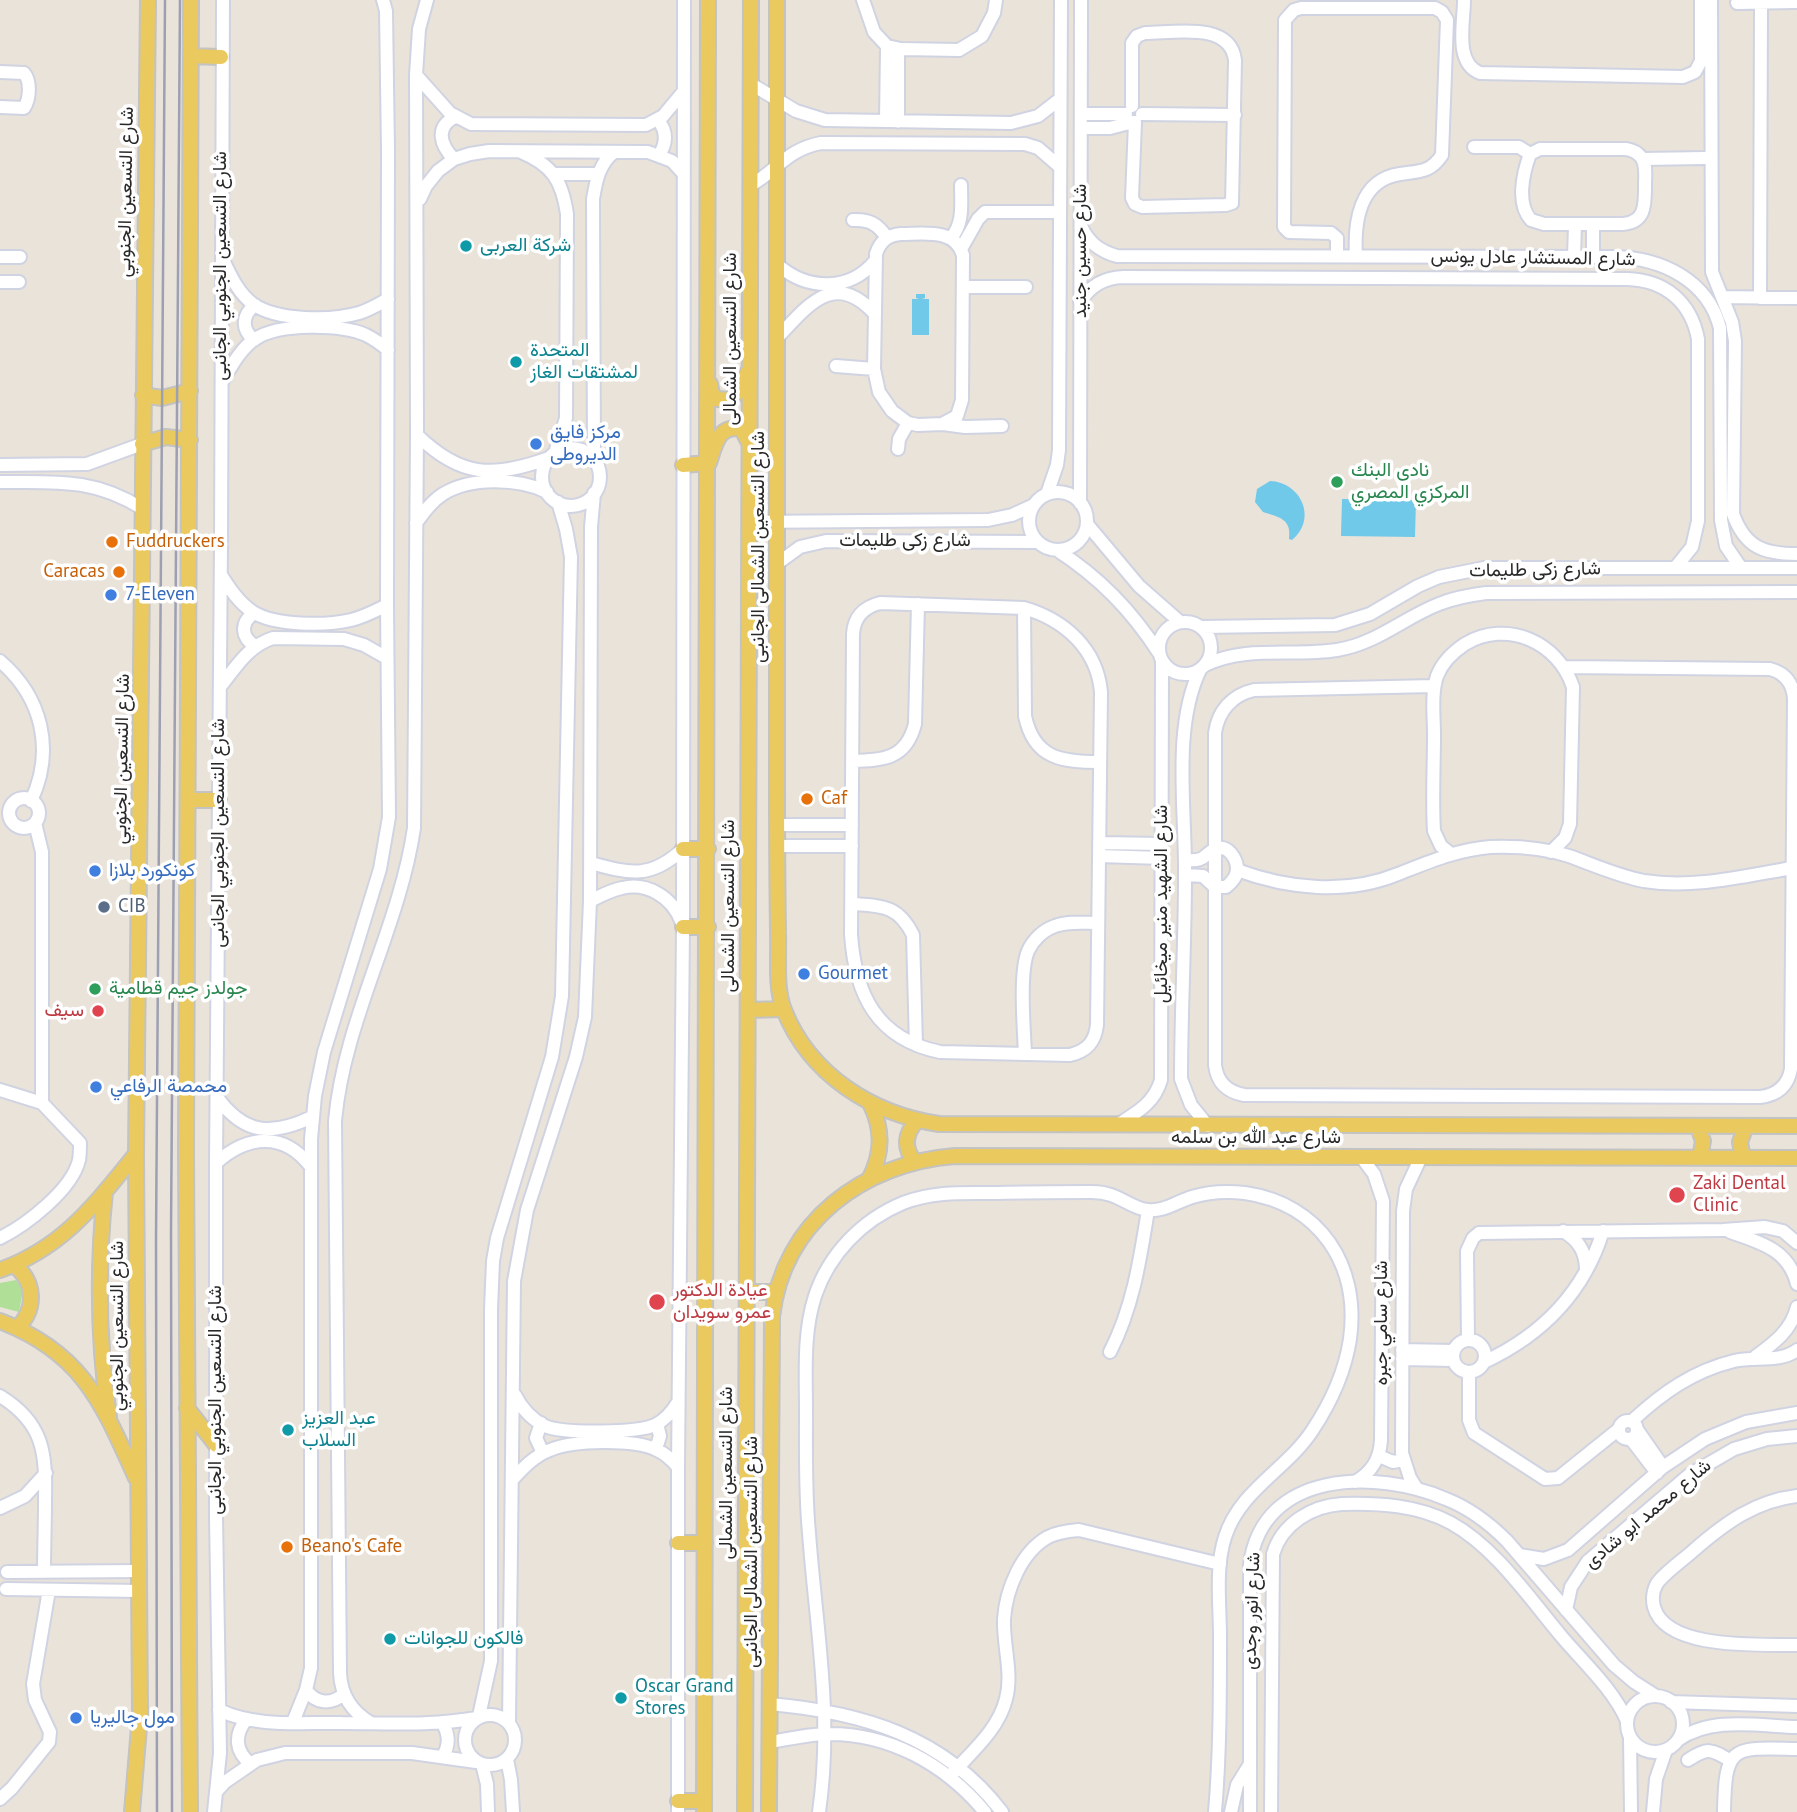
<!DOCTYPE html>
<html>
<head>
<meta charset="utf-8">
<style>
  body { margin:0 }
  canvas { display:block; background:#eae3da }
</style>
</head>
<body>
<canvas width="1797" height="1812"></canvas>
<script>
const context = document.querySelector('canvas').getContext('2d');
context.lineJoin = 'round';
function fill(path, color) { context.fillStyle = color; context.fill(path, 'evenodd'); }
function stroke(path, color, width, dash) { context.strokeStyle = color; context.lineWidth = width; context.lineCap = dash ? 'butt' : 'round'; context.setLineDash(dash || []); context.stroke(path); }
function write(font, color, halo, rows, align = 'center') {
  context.font = font + ' "PT Sans",Vazirmatn,sans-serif'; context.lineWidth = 7; context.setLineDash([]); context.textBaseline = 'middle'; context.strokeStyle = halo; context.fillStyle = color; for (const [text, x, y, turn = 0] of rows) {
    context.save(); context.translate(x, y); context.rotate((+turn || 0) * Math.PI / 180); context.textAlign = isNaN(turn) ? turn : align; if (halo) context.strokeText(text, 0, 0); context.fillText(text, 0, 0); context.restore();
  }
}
fill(new Path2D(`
  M16 1280 23 1290 19 1312 0 1307V1283Z`), '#b0df98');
fill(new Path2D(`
  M916 294H925V298L922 299H929V335H912V299H919L916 298Z
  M1270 481C1301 482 1318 519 1292 540L1289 539C1292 519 1279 517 1263 512L1255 502 1257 489Z
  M1342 499 1416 500 1415 537 1341 536Z`), '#70c9e9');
const minor = new Path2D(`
  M863 0 874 32 887 46 901 49 959 50 982 36 994 13 996 0
  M1464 0C1464 23 1454 63 1480 73L1683 77 1695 72 1701 61V0
  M1711 0 1712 272 1732 322 1735 341 1733 514C1745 547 1763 554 1797 554
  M1737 3 1797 2
  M898 49V122
  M0 72 24 73C31 81 30 99 24 108L0 107
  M416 75 450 113 471 124 646 125 663 116 683 92
  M751 84 796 111 825 120 1011 123 1038 116 1060 99
  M1132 106V43L1137 36 1145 33C1174 33 1230 21 1235 60L1232 203 1226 205 1142 207 1135 204 1132 198 1135 122
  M1081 114H1126
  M1142 114 1235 115
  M658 120C667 131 667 143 659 155
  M886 121 887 46
  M1081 128H1110L1133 122
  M1474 147H1519L1530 154
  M1540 149H1626C1632 150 1637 152 1641 157 1647 165 1645 176 1645 185 1645 204 1646 222 1623 224H1544L1531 220C1516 204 1523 173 1530 154Z
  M521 152C552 165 562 180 567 214L566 418 555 453
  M454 159C440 145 435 127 455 117
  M1642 159 1705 158
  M553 174H598
  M751 185C779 169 786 150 821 143L1025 144 1038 148 1060 167
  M420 199 426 186 438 171 454 159 470 154 489 151 648 152 672 161 683 173
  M853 220C869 219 878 224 887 238
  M1081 226C1088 242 1099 251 1117 256L1615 257C1661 258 1708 280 1720 328L1721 520 1726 546 1741 568
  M901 234C924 234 955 228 963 255L962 400 957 416 942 424 918 425 908 423 892 411 879 392 874 369 876 254C880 241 888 235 901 234Z
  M951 238C964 223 961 204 961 185
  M961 249 978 219 985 212H1060
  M1337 256V238L1331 233 1289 232 1284 227 1285 20 1294 10 1301 8H1435L1442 12 1447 20 1442 155C1430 173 1419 171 1400 174 1359 180 1354 223 1356 256
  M0 257H20
  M1574 257 1575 224
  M1593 257V224
  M223 260C231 276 238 293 253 304 277 321 331 321 359 313 369 310 379 304 388 299
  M779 266C809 291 850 291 875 261
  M0 282H19
  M963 287H1026
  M1723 297 1797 298
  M1760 298 1761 3
  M1080 302C1091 285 1104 278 1123 277L1627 279C1665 280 1691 302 1698 339V521L1692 547 1675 568
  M779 336C809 304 835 270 875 314
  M254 340C241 329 242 315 255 305
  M836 366 874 369
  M222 382C231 367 240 349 255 339 279 323 340 324 366 335 374 339 381 344 388 350
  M943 424 965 427 1002 426
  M417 435C461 478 494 478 549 458
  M542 477a29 29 0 1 1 58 0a29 29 0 1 1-58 0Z
  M898 449 899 439 908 423
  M594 459 593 199C596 181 599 164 614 152
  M0 465 87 464 142 444
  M0 482C56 482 94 478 143 509
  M1029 521a29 29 0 1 1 58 0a29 29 0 1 1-58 0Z
  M1047 494 1057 465 1059 450 1061 0
  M1080 503 1081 0
  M749 522 988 520 1012 515 1034 505
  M416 523C424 512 432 501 443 494 470 477 518 478 547 492
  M1087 524 1139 586 1180 622
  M1057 550C1100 578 1131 610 1159 653
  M778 563 800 547 826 541 1038 542
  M221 575C230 589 239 603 253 612 275 626 326 626 351 620 364 617 375 611 387 605
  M880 603 1024 608C1065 620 1097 649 1101 692L1097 1025C1095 1042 1087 1051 1070 1055L940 1052C877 1039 855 995 851 934L853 634C854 617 864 607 880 603Z
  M1024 608 1025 716C1034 759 1062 762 1100 762
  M254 613C240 623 241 637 255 646
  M1159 648a26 26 0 1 1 52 0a26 26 0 1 1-52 0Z
  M1201 627 1335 625 1370 614 1418 586 1439 577 1484 568H1797
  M0 661C42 697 55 750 31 801
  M1205 665C1248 645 1292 657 1337 650 1376 644 1403 618 1439 604 1454 598 1470 595 1486 593L1797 592
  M1200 670C1172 728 1186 811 1185 876 1185 944 1181 1011 1181 1079L1191 1105 1208 1126
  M1434 686 1254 690C1232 695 1218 711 1215 733V1065C1217 1082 1227 1092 1244 1095L1760 1097C1777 1095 1788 1086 1791 1069L1794 699C1793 683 1785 673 1770 669L1564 667
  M220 687C236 667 248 646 273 638L344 639 364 645 387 658
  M852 761C884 760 906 759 915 724L918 604
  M9 813a15 15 0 1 1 30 0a15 15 0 1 1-30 0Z
  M35 823 42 852V1103
  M777 825H852
  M1099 843 1162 844
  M777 846H852
  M1451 854 1441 846 1434 831C1432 799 1434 767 1434 735 1434 716 1431 694 1437 676 1442 663 1453 652 1465 644 1507 619 1558 642 1573 687L1570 824 1565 838 1551 852
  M1099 856 1162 858
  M1185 860C1208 862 1202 854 1216 849 1228 844 1237 859 1237 869 1237 877 1232 882 1226 887H1215L1203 876 1186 875
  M591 863C630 874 651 879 683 849
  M1237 870C1288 889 1347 895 1398 874 1429 862 1456 850 1490 847 1516 846 1544 848 1569 856 1594 865 1618 876 1644 881 1694 889 1744 876 1792 868
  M590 901C600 896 611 890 622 888 647 882 672 897 681 921
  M852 904C882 906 898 905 913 935L916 1045
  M1025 1054C1024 1029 1019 972 1028 951 1033 940 1043 930 1055 926 1068 921 1084 923 1098 923
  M0 1090 42 1103 80 1143C80 1148 80 1155 79 1160 72 1190 26 1225 0 1238
  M217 1097C244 1135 272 1136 312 1117
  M1117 1125C1136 1113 1154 1104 1161 1080L1162 661
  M216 1163C247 1135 284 1131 311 1167
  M1563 1231C1578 1240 1586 1251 1586 1270
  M1730 1232C1760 1242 1789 1250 1797 1284
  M1468 1339 1467 1251 1473 1238 1479 1233 1723 1230 1765 1227 1783 1231 1797 1243
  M1453 1356a16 16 0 1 1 32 0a16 16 0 1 1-32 0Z
  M1402 1350 1453 1351
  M1110 1352C1133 1307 1140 1260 1148 1210
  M1755 1357C1774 1343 1791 1331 1797 1307
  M1402 1359 1453 1360
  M1484 1362C1542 1335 1584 1292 1603 1231
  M1469 1372V1420L1474 1433 1545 1479 1558 1478 1619 1429
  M515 1395C522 1409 531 1419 545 1426 563 1434 637 1433 655 1425 665 1420 672 1412 678 1402
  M0 1396C44 1423 46 1453 45 1500 45 1524 44 1548 44 1572
  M1619 1430a9 9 0 1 1 18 0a9 9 0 1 1-18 0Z
  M1632 1421C1662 1393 1693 1371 1734 1361 1754 1356 1780 1363 1797 1350
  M541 1423 536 1438 543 1453
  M1638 1431 1663 1467
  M1631 1439 1657 1473
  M656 1449 660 1436 657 1424
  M1379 1456 1393 1462 1404 1460
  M512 1480C523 1468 534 1456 550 1450 573 1440 634 1439 657 1450 666 1454 672 1460 678 1467
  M1355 1482C1372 1472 1380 1459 1381 1440L1383 1201 1374 1174 1362 1158
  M1417 1489 1410 1478 1402 1453 1403 1211 1406 1189 1421 1157
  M1797 1496C1755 1501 1725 1523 1694 1550 1683 1560 1668 1570 1658 1582 1653 1589 1652 1599 1654 1607 1666 1651 1763 1644 1797 1645
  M0 1508 25 1496 46 1473
  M1519 1555 1544 1559 1568 1550 1663 1467 1705 1439 1746 1422 1797 1413
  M7 1572 140 1571
  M6 1589 140 1591
  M1566 1610 1571 1587 1588 1561 1689 1475 1734 1449 1767 1439 1797 1436
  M306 1690C316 1704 331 1705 344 1694
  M1627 1724a28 28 0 1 1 56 0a28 28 0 1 1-56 0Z
  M1671 1702 1797 1706
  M770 1704C861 1712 944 1736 1002 1812
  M219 1710C257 1728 301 1722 342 1723 387 1723 432 1726 477 1718
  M465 1740a25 25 0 1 1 50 0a25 25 0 1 1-50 0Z
  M479 1716 491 1661V1309L493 1261 497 1238 552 1057 562 996 571 557 566 529 558 502
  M246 1720C234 1735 235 1752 251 1764
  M293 1722 306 1690 311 1668V1139L315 1096 324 1052 380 869 389 817 387 605 388 151 386 11 383 0
  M442 1722C449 1734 450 1744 443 1756
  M371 1723C352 1712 341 1695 340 1673L335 1121C344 1020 399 929 414 828L417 435 416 75 419 29 427 0
  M509 1723 514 1281 527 1210 576 1057 585 1017 590 901 591 527 594 493
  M1630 1738 1631 1812
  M1678 1740C1711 1716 1759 1726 1797 1727
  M770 1742C788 1739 806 1735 824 1734 888 1732 945 1764 985 1812
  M507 1759 511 1780 513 1812
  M1688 1760C1708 1747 1711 1749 1731 1761
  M482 1764 487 1784 488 1812
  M950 1776C970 1753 998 1731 1006 1699 1013 1673 1003 1646 1004 1619 1006 1590 1021 1552 1048 1537 1058 1532 1069 1531 1079 1530L1220 1564
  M216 1792 225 1782 257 1760 285 1753H412L476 1762
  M0 1799 12 1788 49 1742 50 1732 35 1700 33 1684 49 1590
  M214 1812 220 1753 216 1518V1163L221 544 223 0
  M678 1812V1467L683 927 684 0
  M819 1812C833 1715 816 1628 809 1533 805 1492 806 1452 806 1411 806 1373 803 1333 815 1296 829 1254 862 1220 903 1203 933 1191 965 1193 997 1193 1029 1192 1061 1192 1092 1192 1119 1192 1127 1207 1147 1210 1164 1212 1176 1202 1192 1197 1208 1192 1228 1191 1245 1193 1320 1204 1360 1265 1350 1339 1345 1372 1330 1404 1312 1431 1286 1470 1240 1490 1225 1537 1215 1568 1220 1604 1220 1637 1220 1696 1220 1754 1215 1812
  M1231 1812 1237 1785 1250 1764
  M1250 1812V1564C1263 1470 1376 1469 1446 1499 1469 1508 1489 1523 1507 1541L1614 1665 1634 1682 1656 1696
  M1271 1812 1273 1554C1282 1524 1311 1506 1342 1504 1379 1503 1418 1505 1451 1523 1495 1547 1530 1599 1562 1637 1584 1663 1613 1689 1627 1721
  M1653 1812 1656 1779 1666 1750
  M1724 1812C1725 1743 1733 1748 1797 1749`);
const major = new Path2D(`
  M777 0C778 252 778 504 777 755 777 814 777 873 778 932 779 957 775 987 784 1010 810 1075 872 1114 939 1124L1797 1126
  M191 56 221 57
  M710 384 712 394 717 399 730 400 739 391 747 373
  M143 395 162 398 190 391
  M142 444 166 437 190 440
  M683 465 709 463C715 445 718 424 742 429L749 443
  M188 800H219
  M683 849H708
  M683 927H708
  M748 1010 784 1009
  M1698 1127 1703 1141 1700 1158
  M1743 1158 1740 1142 1746 1126
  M915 1162C904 1149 904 1134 917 1121
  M869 1180C883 1153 883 1129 870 1103
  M105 1192C97 1268 98 1342 109 1417
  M14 1265C35 1281 37 1309 17 1328
  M0 1270C64 1247 95 1204 136 1154
  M747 1292H775
  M0 1321C83 1353 102 1403 136 1478
  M187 1408 216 1445
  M678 1543H705
  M678 1801H704
  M132 1812 140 1715 136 1154 148 0
  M190 1812 186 1149 191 0
  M704 1812 708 0
  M745 1812 751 0
  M769 1812 772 1317C783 1222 863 1163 955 1156L1797 1158`);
stroke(minor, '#d0d3e1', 16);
stroke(major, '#c3c3c3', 18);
stroke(minor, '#fff', 12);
stroke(major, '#eaca5f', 14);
stroke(new Path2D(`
  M157 1812 156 1239 165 0
  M172 1812 171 1229 180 0`), '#9da0b2', 2.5);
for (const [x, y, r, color] of [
  [466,246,7,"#0f9aa8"],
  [516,362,7,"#0f9aa8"],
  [536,444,7,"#3f7fe0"],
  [1337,482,7,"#2e9e5b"],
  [112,542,7,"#e8710a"],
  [119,572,7,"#e8710a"],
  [111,595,7,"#3f7fe0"],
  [807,799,7,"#e8710a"],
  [95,871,7,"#3f7fe0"],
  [104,907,7,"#5c6f8a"],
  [804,974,7,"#3f7fe0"],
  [95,989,7,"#2e9e5b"],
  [98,1011,7,"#e0444e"],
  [96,1087,7,"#3f7fe0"],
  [1677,1195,9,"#e0444e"],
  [657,1302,9,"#e0444e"],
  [288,1430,7,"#0f9aa8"],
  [287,1547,7,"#e8710a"],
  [390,1639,7,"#0f9aa8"],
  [621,1698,7,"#0f9aa8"],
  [76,1718,7,"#3f7fe0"]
]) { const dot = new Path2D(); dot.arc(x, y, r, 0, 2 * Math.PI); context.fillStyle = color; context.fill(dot); stroke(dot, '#fff', 2.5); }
write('19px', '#282828', '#fff', [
  ["شارع التسعين الجنوبي",126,192,-89],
  ["شارع حسين جنيد",1081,251,-90],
  ["شارع المستشار عادل يونس",1533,258,1],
  ["شارع التسعين الجنوبي الجانبى",221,266,-90],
  ["شارع التسعين الشمالى",731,339,-90],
  ["شارع زكى طليمات",905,541],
  ["شارع التسعين الشمالى الجانبى",759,547,-90],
  ["شارع زكى طليمات",1535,570,-1],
  ["شارع التسعين الجنوبي",122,759,-89],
  ["شارع التسعين الجنوبي الجانبى",219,833,-90],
  ["شارع الشهيد منير ميخائيل",1162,904,-90],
  ["شارع التسعين الشمالى",729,906,-90],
  ["شارع عبد الله بن سلمه",1256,1138],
  ["شارع سامي جبره",1382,1323,-90],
  ["شارع التسعين الجنوبي",118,1326,-90],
  ["شارع التسعين الجنوبي الجانبى",216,1400,-90],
  ["شارع التسعين الشمالى",727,1473,-90],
  ["شارع محمد ابو شادى",1648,1514,-40],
  ["شارع التسعين الشمالى الجانبى",752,1552,-90],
  ["شارع انور وجدى",1252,1611,-88]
]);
write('19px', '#0d838f', '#fff', [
  ["شركة العربى",480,246],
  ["المتحدة",530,351],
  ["لمشتقات الغاز",530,373],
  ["عبد العزيز",302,1419],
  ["السلاب",302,1441],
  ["فالكون للجوانات",404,1639],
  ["Oscar Grand",635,1687],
  ["Stores",635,1709]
], 'left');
write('19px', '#366cbe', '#fff', [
  ["مركز فايق",550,433],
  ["الديروطى",550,455],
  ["7-Eleven",125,595],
  ["كونكورد بلازا",109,871],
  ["Gourmet",818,974],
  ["محمصة الرفاعي",110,1087],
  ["مول جاليريا",90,1718]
], 'left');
write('19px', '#27864d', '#fff', [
  ["نادي البنك",1351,471],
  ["المركزي المصري",1351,493],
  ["جولدز جيم قطامية",109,989]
], 'left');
write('19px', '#c56008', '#fff', [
  ["Fuddruckers",126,542],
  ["Caracas",105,572,"right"],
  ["Caf",821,799],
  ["Beano's Cafe",301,1547]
], 'left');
write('19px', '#4e5e75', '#fff', [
  ["CIB",118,907]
], 'left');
write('19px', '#be3a42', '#fff', [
  ["سيف",84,1011,"right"],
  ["Zaki Dental",1693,1184],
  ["Clinic",1693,1206],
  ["عيادة الدكتور",673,1291],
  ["عمرو سويدان",673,1313]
], 'left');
</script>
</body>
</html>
